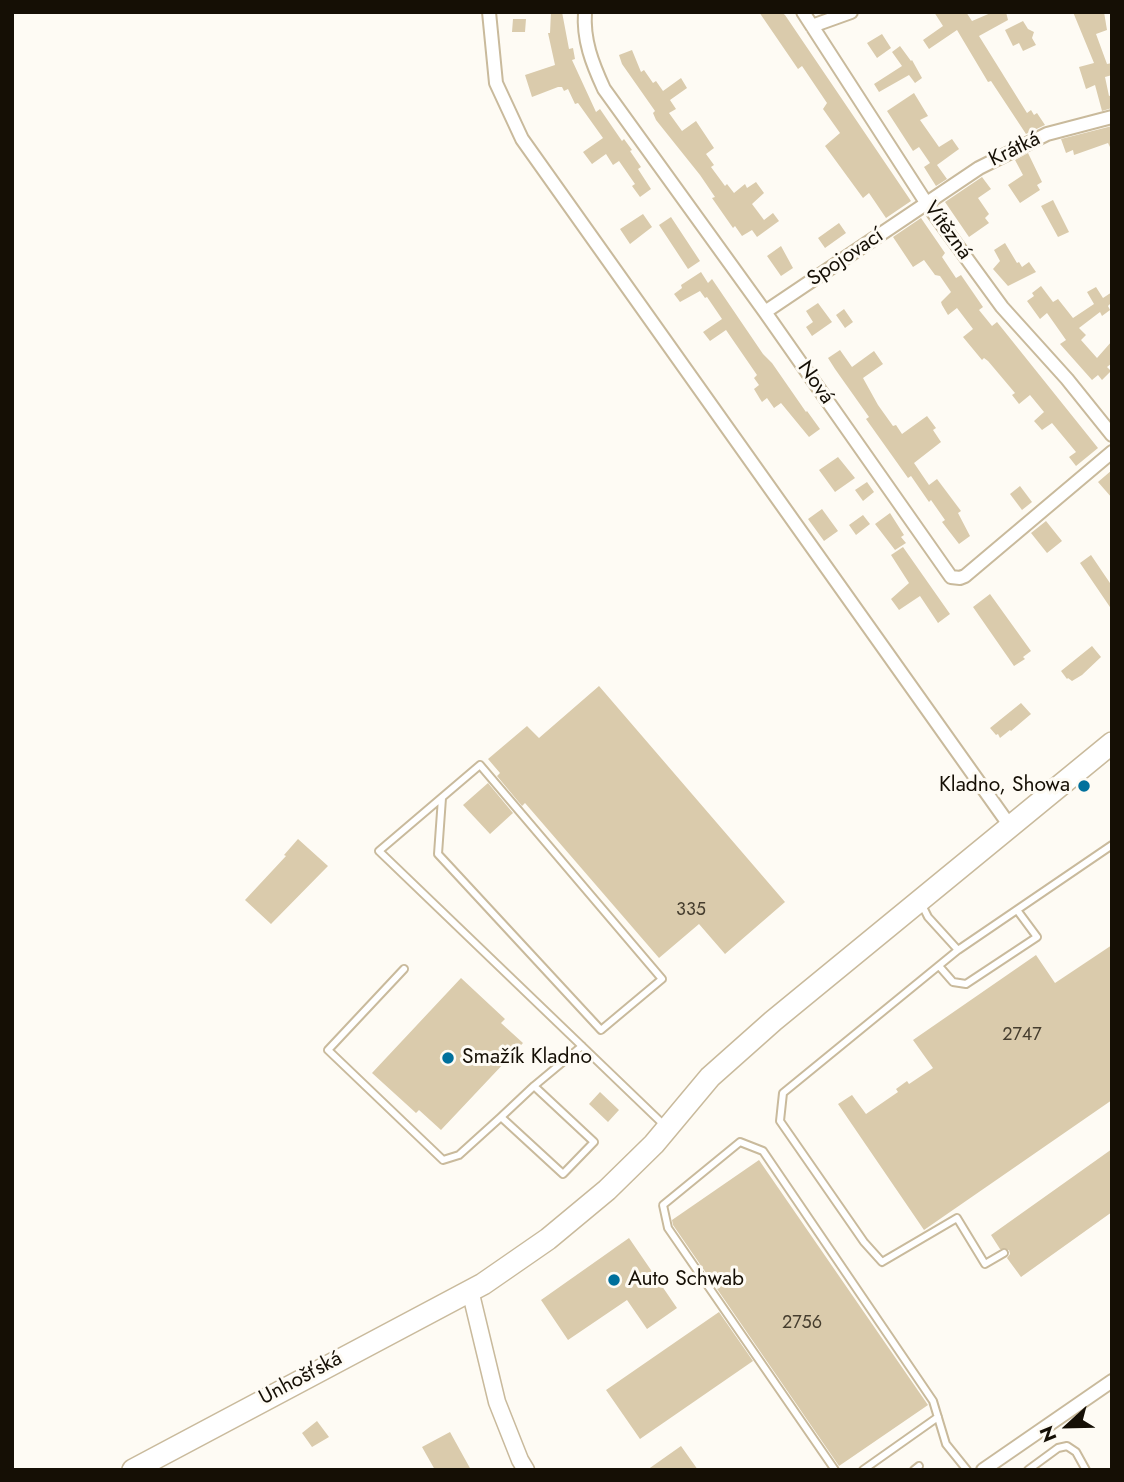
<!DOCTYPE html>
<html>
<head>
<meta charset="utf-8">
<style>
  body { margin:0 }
  #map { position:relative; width:1124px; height:1482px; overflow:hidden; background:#fefbf4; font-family:Jost,sans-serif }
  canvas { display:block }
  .frame { position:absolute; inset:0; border:14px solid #150f05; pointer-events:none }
  .north { position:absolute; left:1033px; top:1391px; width:70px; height:70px; -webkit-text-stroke:5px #fefbf4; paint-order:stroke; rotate:248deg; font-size:19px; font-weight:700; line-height:28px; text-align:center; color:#150f05 }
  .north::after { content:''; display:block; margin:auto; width:24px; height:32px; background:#150f05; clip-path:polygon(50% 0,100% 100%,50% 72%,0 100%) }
</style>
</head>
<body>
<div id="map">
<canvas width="1124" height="1482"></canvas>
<div class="frame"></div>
<div class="north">N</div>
</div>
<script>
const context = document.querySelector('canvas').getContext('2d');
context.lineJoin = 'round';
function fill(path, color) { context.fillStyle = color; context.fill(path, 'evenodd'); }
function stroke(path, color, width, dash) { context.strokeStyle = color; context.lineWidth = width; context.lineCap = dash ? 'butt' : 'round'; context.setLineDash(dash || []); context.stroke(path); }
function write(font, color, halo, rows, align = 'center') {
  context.font = font + ' Jost,sans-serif'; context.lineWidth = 6; context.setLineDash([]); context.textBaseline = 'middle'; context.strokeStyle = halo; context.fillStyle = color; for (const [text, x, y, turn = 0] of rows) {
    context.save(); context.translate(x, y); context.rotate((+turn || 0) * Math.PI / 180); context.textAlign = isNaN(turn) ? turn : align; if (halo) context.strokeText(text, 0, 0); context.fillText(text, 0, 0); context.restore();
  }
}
fill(new Path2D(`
  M551 12H562L569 49 573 48 575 59 572 60 596 112 600 109 622 141 624 139 632 150 630 151 641 167 638 169 651 189 640 197 632 186 635 184 619 161 613 165 606 154 592 164 583 152 603 138 578 103 575 104 568 89 564 91 562 87H558L532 97 525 75 555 65 548 33H550Z
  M759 12H781L785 15 911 201 886 218 869 193 863 198 825 146 840 133 823 109 827 103 802 66 798 69Z
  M934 12H966L972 21 993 12H1006L1008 20 979 36 1027 113 1031 110 1034 115 1037 113 1045 125 1026 134 991 81 988 82 957 30 929 49 923 40 943 26Z
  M1073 12H1104L1107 30 1096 34 1107 64 1112 63V75L1105 77 1109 96 1112 95V108L1102 111 1095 85 1086 89 1079 67 1094 63Z
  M513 19H526L525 32H512Z
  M1023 21 1028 29 1034 32 1032 38 1036 45 1023 51 1019 43 1013 46 1005 30Z
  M882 34 891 48 877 58 867 43Z
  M900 46 911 61 912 60 922 78 915 83 909 75 879 92 874 84 902 66 892 52Z
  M632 50 641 72 644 70 653 83 656 81 663 91 681 78 687 88 670 100 676 109 669 113 682 131 696 121 714 148 706 154 714 165 711 167 725 186 727 184 734 193 745 184 747 188 756 182 764 193 752 204 764 220 773 213 779 221 757 237 752 230 742 236 735 226 733 228 712 198 715 197 700 175 656 120 653 113 655 111 622 64 619 55Z
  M914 93 928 116 920 120 939 147 952 139 959 149 937 165 947 179 936 186 924 167 930 163 919 147 913 151 887 111Z
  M1112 126V151L1108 143 1074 155 1073 150 1066 153 1061 139Z
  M1028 153 1042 182 1037 185 1040 190 1020 203 1008 185 1023 175 1015 160Z
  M982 177 991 189 978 198 989 214 985 218 989 223 969 237 945 202Z
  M1053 200 1069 232 1058 237 1041 206Z
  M643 214 652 227 630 244 620 229Z
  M671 217 700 261 688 269 659 225Z
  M921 218 945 253 942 257 956 278 961 275 983 307 979 310 992 326 997 322 1098 448 1076 466 1069 457 1076 452 1052 423 1042 430 1034 421 1044 412 1030 395 1019 404 1012 395 1015 393 988 361 984 358 982 360 963 337 973 329 957 308 948 315 942 305 941 302 951 292 940 276 935 275 924 260 913 267 893 237Z
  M839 223 846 233 825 248 818 238Z
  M1005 243 1017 263 1019 262 1022 267 1029 262 1036 272 1008 286 993 269 1000 261 994 250Z
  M781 246 793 268 781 276 767 256Z
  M701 272 708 283 712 279 763 354 772 363 806 412 807 411 820 429 809 437 781 403 774 408 767 398 762 402 760 399 754 389 759 385 754 378 757 375 726 330 710 341 703 332 722 319 707 297 705 298 700 291 680 302 674 294 682 288 681 285Z
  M1041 286 1053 302 1058 299 1073 318 1094 304 1087 292 1096 287 1103 298 1112 292V302L1108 306 1110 310 1102 316 1100 312 1079 328 1086 335 1081 340 1097 358 1112 341V363L1107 367 1111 371 1102 380 1098 375 1092 380 1060 344 1066 340 1047 313 1040 319 1027 301 1034 296 1032 293Z
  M818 303 832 322 812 336 806 327 813 322 806 311Z
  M844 309 853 322 845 328 836 315Z
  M840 350 852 367 874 351 883 364 863 378 878 405 893 426 896 425 902 434 927 416 936 428 933 430 941 442 914 463 929 485 937 479 961 511 958 513 970 536 959 544 942 522 945 520 931 500 929 502 911 476 908 478 866 419 869 417 835 369 828 358Z
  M838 457 855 478 835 492 819 470Z
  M1112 470V498L1098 482Z
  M867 482 874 492 863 501 855 490Z
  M1020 486 1032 502 1022 510 1010 494Z
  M822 509 838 531 824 541 808 519Z
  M890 513 904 535 901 537 906 543 895 550 875 524Z
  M863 515 870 524 856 535 849 525Z
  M1046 521 1062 541 1047 553 1031 533Z
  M903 547 950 614 938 623 920 596 899 610 891 599 909 583 891 555Z
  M1091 555 1112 586V610L1080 563Z
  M990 594 1031 651 1023 657 1025 659 1014 666 973 607Z
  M1092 646 1101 657 1082 675 1072 681 1068 678 1067 679 1061 671Z
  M599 686 785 902 725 954 699 924 659 958 525 803 522 806 497 776 500 773 488 759 527 726 539 738Z
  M1021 703 1031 714 1011 731 1010 730 1000 738 998 734 996 735 990 728Z
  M488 783 513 813 490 834 463 805Z
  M298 839 328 866 271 924 245 900 286 856 284 855Z
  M1112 945V1100L924 1230 838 1104 852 1095 866 1114 898 1092 896 1089 907 1081 909 1084 933 1068 913 1040 1036 955 1055 983Z
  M461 978 505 1019 501 1023 523 1043 441 1130 419 1110 416 1113 372 1073Z
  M600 1092 619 1110 608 1122 589 1104Z
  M1112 1149V1212L1021 1277 1007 1258 1010 1254 1009 1250 1000 1249 991 1235Z
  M759 1160 928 1405 839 1466 673 1225 672 1220Z
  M629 1238 677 1308 647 1329 627 1300 568 1340 541 1300Z
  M719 1312 753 1361 640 1439 606 1390Z
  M317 1421 329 1437 312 1447 302 1433Z
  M450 1432 471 1470H435L422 1447Z
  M681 1446 698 1470H647Z`), '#dacbac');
const service = new Path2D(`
  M442 798 438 854 601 1030 662 979 480 765 379 851 663 1124
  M921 903 928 917 958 950
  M939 966 953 982 966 984 1037 937 1017 910
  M404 969 328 1050 443 1160 459 1155 501 1117 563 1174 594 1142 534 1086 582 1046
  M501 1117 534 1086
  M1004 1253 985 1264 957 1218 882 1262 864 1242 780 1121 783 1093 958 950 1112 845
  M835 1470 668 1228 663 1205 740 1142 763 1151 933 1401 946 1444 967 1470
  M863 1470 938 1417
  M914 1470 919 1466
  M1028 1470 1058 1448 1067 1446 1076 1452 1086 1470`);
const minor = new Path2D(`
  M489 12 496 83 522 139 1010 826
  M585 12C583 40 592 63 604 89L765 312 951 577 960 578 965 576 1112 452
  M803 12 927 204 1002 307 1067 379 1112 435
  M812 26 851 12
  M765 312 979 168 1047 134 1112 117
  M983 1470 1112 1381`);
const tertiary = new Path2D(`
  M470 1290 497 1402 520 1460 526 1470`);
const primary = new Path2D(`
  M133 1470 483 1284 548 1239 607 1190 654 1144 710 1077 773 1021 1112 743`);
stroke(service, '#c9ba9c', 10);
stroke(minor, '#c9ba9c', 16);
stroke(tertiary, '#c9ba9c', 19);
stroke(primary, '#c9ba9c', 24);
stroke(service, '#fff', 6);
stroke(minor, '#fff', 12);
stroke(tertiary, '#fff', 16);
stroke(primary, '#fff', 21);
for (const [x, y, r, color] of [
  [1084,786,7,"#00709c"],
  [448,1058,7,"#00709c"],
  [614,1280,7,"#00709c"]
]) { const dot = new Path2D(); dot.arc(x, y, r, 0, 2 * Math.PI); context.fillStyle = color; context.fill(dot); stroke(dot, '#fefbf4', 2.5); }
write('18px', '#463e2f', null, [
  ["335",691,911],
  ["2747",1022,1036],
  ["2756",802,1324]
]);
write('21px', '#150f05', '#fefbf4', [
  ["Krátká",1015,150,-26],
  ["Vítězná",947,231,54],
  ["Spojovací",846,258,-34],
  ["Nová",815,383,55],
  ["Unhošťská",301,1379,-28]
]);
write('21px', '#150f05', '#fefbf4', [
  ["Kladno, Showa",1070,786,"right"],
  ["Smažík Kladno",462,1058],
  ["Auto Schwab",628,1280]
], 'left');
</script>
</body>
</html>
